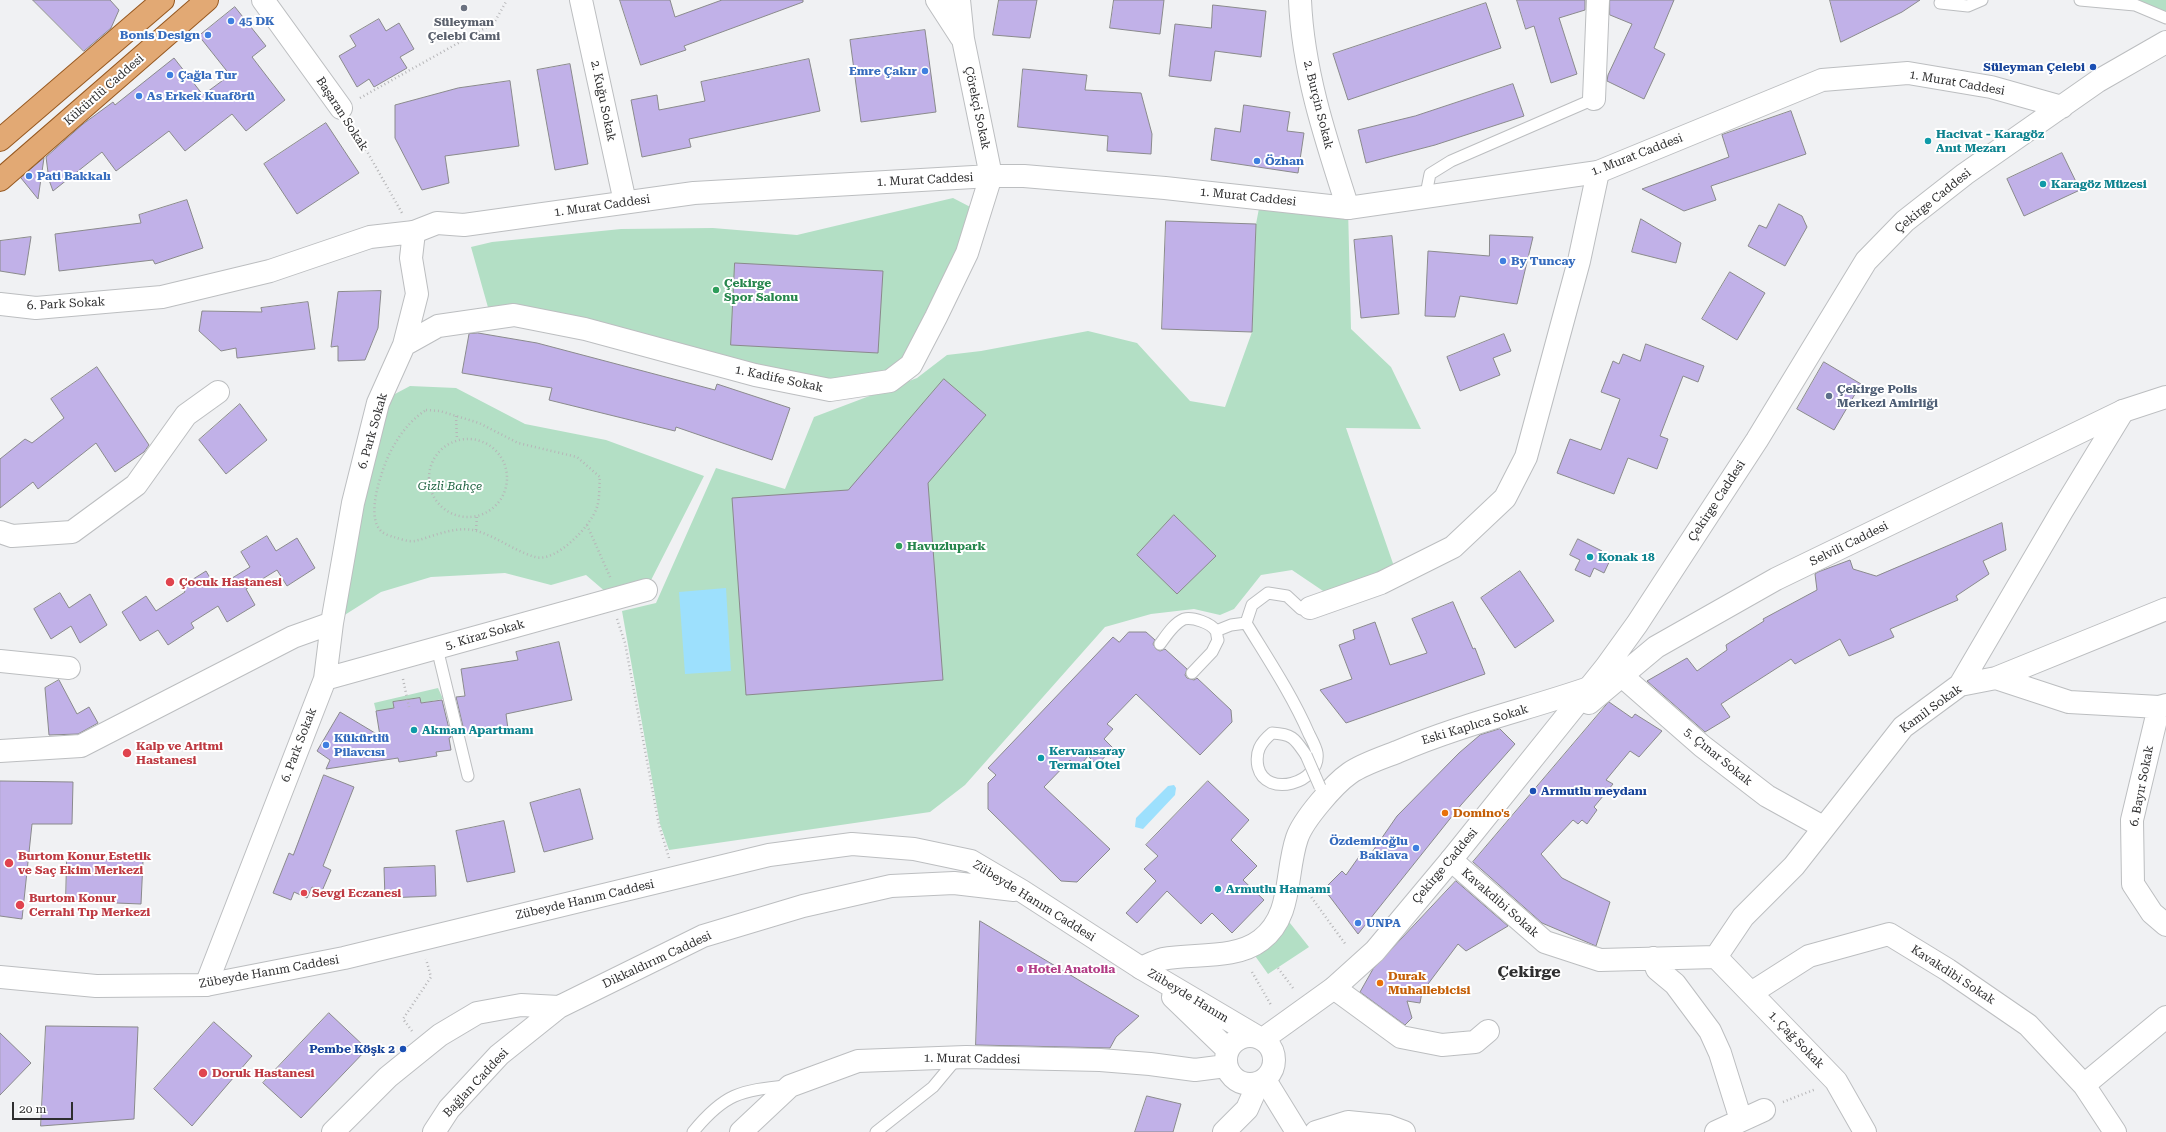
<!DOCTYPE html>
<html>
<head>
<meta charset="utf-8">
<style>
  body { margin:0 }
  #map { position:relative; width:2166px; height:1132px; overflow:hidden; background:#f0f1f3; font-family:"Roboto Serif",serif }
  canvas { display:block }
  .scale { position:absolute; left:12px; top:1102px; width:61px; height:18px; box-sizing:border-box; border:2px solid #2e2e2f; border-top:0; padding-left:5px; font-size:12px; line-height:14px; white-space:nowrap; color:#2e2e2f; -webkit-text-stroke:3px #fff; paint-order:stroke }
</style>
</head>
<body>
<div id="map">
<canvas width="2166" height="1132"></canvas>
<div class="scale">20 m</div>
</div>
<script>
const context = document.querySelector('canvas').getContext('2d');
context.lineJoin = 'round';
function fill(path, color) { context.fillStyle = color; context.fill(path, 'evenodd'); }
function stroke(path, color, width, dash) { context.strokeStyle = color; context.lineWidth = width; context.lineCap = dash ? 'butt' : 'round'; context.setLineDash(dash || []); context.stroke(path); }
function write(font, color, halo, rows, align = 'center') {
  context.font = font + ' "Roboto Serif",serif'; context.lineWidth = 4; context.setLineDash([]); context.textBaseline = 'middle'; context.strokeStyle = halo; context.fillStyle = color; for (const [text, x, y, turn = 0] of rows) {
    context.save(); context.translate(x, y); context.rotate((+turn || 0) * Math.PI / 180); context.textAlign = isNaN(turn) ? turn : align; if (halo) context.strokeText(text, 0, 0); context.fillText(text, 0, 0); context.restore();
  }
}
fill(new Path2D(`
  M2080 0H2166V18L2160 15Z
  M953 198 980 212 911 365 830 390 491 318 471 247 492 242 621 229 713 228 797 235Z
  M1261 198 1348 208 1351 329 1391 367 1421 429 1346 428 1397 575 1335 599 1292 570 1261 575 1234 609 1220 615 1194 609 1151 614 1105 627 965 785 930 812 669 850 660 824 622 611 656 603 716 468 785 489 814 417 917 378 947 355 981 351 1088 331 1137 343 1190 401 1225 407 1252 332 1256 224Z
  M410 386 456 388 525 424 606 440 704 476 646 590 614 599 586 575 551 585 505 573 431 577 381 592 332 623 378 403Z
  M438 688 443 699 421 703 420 698 393 702 394 708 376 711 374 703Z
  M1282 913 1309 947 1268 974 1248 946Z`), '#b3dfc5');
fill(new Path2D(`
  M726 588 731 671 685 674 679 592Z
  M1174 785 1176 788 1175 795 1143 829 1135 827 1136 818 1168 786Z`), '#9de0fd');
const building = new Path2D(`
  M33 0H110L119 10 111 28 84 51Z
  M620 0H670L675 17 722 0H803V2L684 46 686 50 641 65Z
  M999 0H1037L1030 38 993 35Z
  M1114 0H1164L1160 34 1110 28Z
  M1517 0H1585V10L1559 18 1577 74 1551 83 1534 26 1526 29Z
  M1610 0H1674L1654 48 1665 54 1644 99 1607 81 1608 75 1632 24 1610 15Z
  M1830 0H1920L1902 12 1841 42Z
  M1486 3 1501 48 1348 100 1333 54Z
  M1213 5 1266 11 1261 57 1215 51 1211 81 1169 76 1175 24 1211 28Z
  M235 7 266 46 252 57 285 100 246 131 232 114 185 151 169 131 116 171 102 152 53 191 49 180 46 157 83 124 113 102 115 105 174 58 203 95 230 75 199 36Z
  M379 19 386 31 399 23 414 49 400 57 407 68 374 87 369 79 357 87 339 56 356 46 350 36Z
  M925 30 936 112 861 122 850 40Z
  M809 59 820 111 689 139 691 147 642 157 631 100 657 95 659 110 705 101 701 82Z
  M570 64 588 164 555 170 537 70Z
  M1023 69 1087 75 1085 90 1141 93 1152 134 1151 154 1107 151 1108 136 1018 127Z
  M510 81 519 146 445 156 449 183 422 190 395 138V105L458 88Z
  M1513 84 1524 116 1435 145 1366 163 1358 130 1415 116Z
  M1244 105 1290 112 1287 131 1304 133 1298 173 1211 160 1215 128 1240 132Z
  M1791 111 1806 154 1711 186 1716 200 1684 211 1642 189 1729 157 1722 135Z
  M326 123 359 173 297 214 264 164Z
  M2062 153 2080 190 2024 216 2007 179Z
  M44 158 38 199 21 178Z
  M187 200 203 248 155 264 153 260 59 271 55 234 141 223 139 215Z
  M1779 204 1802 216 1807 227 1785 266 1748 246 1759 225 1766 228Z
  M1641 219 1681 243 1676 263 1632 252Z
  M1166 221 1256 224 1252 332 1162 329Z
  M1490 235 1533 237 1517 304 1460 296 1455 317 1425 316 1428 251 1489 256Z
  M1392 236 1399 314 1361 318 1354 240Z
  M31 237 25 275 0 271V241Z
  M735 263 883 271 878 353 731 345Z
  M1730 272 1765 293 1737 340 1702 319Z
  M381 291 378 328 365 360 338 361V346L331 347 338 292Z
  M308 302 315 349 237 358 236 348 221 351 199 331 202 311 262 312 261 308Z
  M478 333 537 343 715 390 717 384 790 408 772 460 676 427 675 431 549 400 552 388 462 373 469 334Z
  M1504 334 1511 351 1493 358 1500 375 1460 391 1447 357Z
  M1646 344 1704 366 1698 382 1683 376 1660 436 1668 439 1657 469 1628 458 1614 494 1557 473 1570 439 1601 450 1620 399 1601 392 1613 361 1619 364 1623 354 1640 361Z
  M1824 362 1861 384 1834 430 1797 409Z
  M97 367 149 445 144 452 115 472 96 443 38 489 33 482 0 508V459L25 439 32 443 64 418 51 399Z
  M944 379 986 415 928 483 943 680 746 695 732 498 848 490Z
  M240 404 267 440 226 474 199 440Z
  M1174 515 1216 556 1177 594 1137 555Z
  M2002 523 2006 550 1983 561 1989 574 1956 596 1958 600 1890 629 1894 637 1849 656 1840 639 1795 664 1791 659 1721 704 1730 717 1705 732 1647 681 1687 658 1697 671 1727 650 1726 645 1764 621 1763 619 1817 590 1815 574 1818 572 1850 560 1853 569 1876 576Z
  M267 536 276 551 297 538 315 568 287 586 277 570 246 589 255 605 227 622 218 606 191 623 194 628 168 645 158 630 140 641 122 612 146 596 156 611 185 592 182 586 206 571 216 588 250 567 241 552Z
  M1578 539 1602 551 1601 554 1611 558 1604 573 1594 568 1590 577 1575 570 1580 560 1570 555Z
  M1520 571 1554 621 1515 648 1481 598Z
  M60 593 69 608 90 594 107 625 80 643 71 626 51 639 34 609Z
  M1453 602 1473 649 1475 648 1485 674 1346 723 1320 690 1352 679 1339 645 1355 639 1353 630 1375 622 1390 665 1427 653 1412 619Z
  M1129 632H1146L1155 640 1153 644 1156 649 1160 651 1165 649 1187 669 1185 675 1187 678 1194 680 1197 678 1231 710 1232 722 1200 755 1136 694 1107 724 1113 729 1104 739 1113 748 1097 765 1088 756 1078 768 1070 760 1044 787 1110 849 1077 882 1061 881 988 809V783L996 775 988 768 1113 637 1119 642Z
  M559 642 572 700 506 714 508 729 465 735 456 697 465 696 461 669 518 660 516 652Z
  M59 680 77 714 89 707 98 723 78 734 49 735 45 688Z
  M420 698 421 703 442 700 451 737 449 738 451 750 436 752 437 756 399 762 398 758 326 769 330 760 317 751 340 712 380 736 376 711 394 708 393 702Z
  M1609 702 1632 718 1635 714 1662 731 1639 757 1630 751 1606 780 1613 784 1594 807 1597 810 1587 824 1582 820 1578 824 1573 820 1541 854 1562 878 1610 902 1596 946 1542 923 1473 862Z
  M1500 729 1515 744 1461 805 1358 934 1324 889 1342 871 1346 875 1363 851 1370 855 1397 816 1459 753 1480 735Z
  M324 775 354 787 323 866 331 870 322 891 312 887 307 898 294 892 291 900 273 893 289 853 293 855Z
  M0 781 73 782 72 824H32L22 919 0 916Z
  M1208 781 1249 820 1231 840 1257 866 1243 880 1264 900 1232 933 1212 913 1201 924 1167 891 1137 923 1126 913 1156 881 1144 869 1158 856 1146 845Z
  M580 789 593 839 544 852 530 803Z
  M504 821 515 872 467 882 456 831Z
  M67 858 143 861 141 904 66 901Z
  M435 866 436 896 385 898 384 868Z
  M1456 881 1508 926 1466 951 1458 944 1422 992 1420 1003 1407 1001 1412 1018 1405 1025 1360 992 1373 969Z
  M980 921 1139 1016 1116 1037 1110 1048 976 1045Z
  M329 1013 367 1049 301 1118 263 1083Z
  M214 1022 252 1056 192 1126 154 1089Z
  M46 1026 138 1027 134 1119 41 1126Z
  M0 1033 31 1063 0 1095Z
  M1147 1096 1181 1104 1173 1132H1135Z`);
fill(building, '#c1b1e8');
stroke(building, '#8a8a8c', 1);
const lane = new Path2D(`
  M2080 0 2135 5 2166 18
  M1940 3 1968 6 1982 0
  M1433 197 1427 189 1430 174 1451 161 1594 99
  M1216 631 1231 625 1246 623
  M1160 644C1166 636 1174 623 1184 619 1193 617 1211 623 1216 631 1217 633 1217 638 1218 640L1212 652 1192 673
  M437 648 468 776
  M1306 755C1295 739 1293 734 1272 733 1260 743 1255 752 1258 767 1266 799 1321 783 1317 753 1316 747 1312 740 1309 734 1292 695 1268 659 1246 623L1252 605 1268 593 1287 596 1301 609 1310 608
  M693 1132C724 1094 740 1090 788 1086
  M876 1132 933 1087 958 1057`);
const street = new Path2D(`
  M263 0 341 108
  M581 0 625 202
  M1300 0C1303 72 1326 140 1348 208
  M1594 99 1598 0
  M0 304 36 308 162 297 270 271 370 237 414 232 411 258 417 294 404 345 378 403 353 503 332 623 325 679 206 985
  M404 345 438 326 514 315 585 329 755 375 830 390 890 381 911 365 936 317 967 253 991 176
  M0 532 12 536 72 532 136 485 186 415 218 392
  M1310 608 1381 583 1453 547 1505 498 1526 457 1579 261 1598 172
  M0 661 69 668
  M1622 676 1702 746 1767 796 1823 827
  M1996 678 2069 702 2159 707 2166 705
  M325 679 646 590
  M1960 685 2062 511 2123 411
  M2159 707 2132 820 2133 884 2152 913 2166 925
  M0 751 81 746 293 637 332 623
  M1451 860 1545 942 1600 960 1716 957
  M1716 957 1743 917 1794 866 1903 727 1960 685 1996 678 2166 609
  M1716 957 1836 1081 1865 1132
  M1653 958 1657 969 1675 984 1710 1031 1720 1053 1741 1120
  M1141 968C1148 965 1156 961 1163 959 1193 953 1235 960 1261 940 1293 916 1285 873 1297 838 1303 820 1334 784 1350 773 1363 764 1382 758 1397 752 1459 725 1525 710 1589 688
  M1334 988 1401 1037 1442 1045 1475 1042 1488 1031
  M1751 993 1809 956 1889 934 1948 970 2028 1025 2084 1085 2115 1132
  M1265 1080 1297 1132
  M2084 1085 2166 1017
  M1316 1132 1348 1122 1388 1126 1404 1132
  M1716 1132 1764 1110`);
const secondary = new Path2D(`
  M937 0 961 37
  M959 0 963 39 991 176
  M414 232 437 223 464 225 694 193 991 176H1024L1165 188 1348 208 1598 172 1822 80 1908 73 1991 87 2062 107
  M1589 703 1656 647 1776 579 2123 411 2166 397
  M0 977 96 986 206 985 344 958 769 855 852 844 914 849 971 861 1022 891 1141 968 1256 1036
  M1173 997 1228 1050
  M1226 1060a24 24 0 1 1 48 0a24 24 0 1 1-48 0Z
  M1263 1039 1334 988 1375 951 1451 860 1606 667 1637 624 1757 440 1866 261 1905 221 1965 174 2098 81 2166 42
  M333 1132 388 1077 440 1035 477 1013 521 1005 559 1007 703 936 803 906 891 886 954 883 1014 890
  M434 1132 449 1109 499 1055 559 1007
  M741 1132 790 1086 858 1061 966 1057 1100 1060 1150 1064 1195 1070 1226 1066
  M1224 1132 1247 1109 1258 1084`);
const primary = new Path2D(`
  M0 140 163 0
  M0 180 207 0`);
stroke(lane, '#bcbec0', 13);
stroke(street, '#bcbec0', 24);
stroke(secondary, '#bcbec0', 24);
stroke(primary, '#965820', 24);
stroke(new Path2D(`
  M360 98 494 23 507 0
  M352 125 402 213
  M426 410 440 411 479 423 518 443 577 457 600 477C599 486 600 498 597 507 591 526 556 563 535 557 515 551 497 537 477 531 456 525 435 536 415 541 409 542 400 539 394 537 390 536 384 534 381 531 369 519 376 491 381 476 388 451 404 424 426 410Z
  M456 416 457 440
  M429 478a39 39 0 1 1 78 0a39 39 0 1 1-78 0Z
  M587 525 611 579
  M476 530 477 516
  M617 619 625 643 659 825 669 858
  M403 679 409 707
  M1309 894 1346 945
  M1278 968 1293 988
  M1252 972 1271 1005
  M412 1031 403 1019 431 977 426 959
  M1783 1102 1816 1089`), '#b6b6b8', 2.5, [1, 3]);
stroke(lane, '#fff', 11);
stroke(street, '#fff', 22);
stroke(secondary, '#fff', 22);
stroke(primary, '#e2a974', 22);
const laneBridge = new Path2D(`
  M1306 755 1320 787`);
stroke(laneBridge, '#bcbec0', 13, []);
stroke(laneBridge, '#fff', 11);
for (const [x, y, r, color] of [
  [464,8,4,"#6b7280"],
  [231,21,4,"#3f7fe0"],
  [208,35,4,"#3f7fe0"],
  [2093,67,4,"#1a4fb4"],
  [925,71,4,"#3f7fe0"],
  [170,75,4,"#3f7fe0"],
  [139,96,4,"#3f7fe0"],
  [1928,141,4,"#0f9aa8"],
  [1257,161,4,"#3f7fe0"],
  [29,176,4,"#3f7fe0"],
  [2043,184,4,"#0f9aa8"],
  [1503,261,4,"#3f7fe0"],
  [716,290,4,"#2e9e5b"],
  [1829,396,4,"#5c6f8a"],
  [899,546,4,"#2e9e5b"],
  [1590,557,4,"#0f9aa8"],
  [170,582,5,"#e0444e"],
  [414,730,4,"#0f9aa8"],
  [326,745,4,"#3f7fe0"],
  [127,753,5,"#e0444e"],
  [1041,758,4,"#0f9aa8"],
  [1533,791,4,"#1a4fb4"],
  [1445,813,4,"#e8710a"],
  [1416,848,4,"#3f7fe0"],
  [9,863,5,"#e0444e"],
  [1218,889,4,"#0f9aa8"],
  [304,893,4,"#e0444e"],
  [20,905,5,"#e0444e"],
  [1358,923,4,"#3f7fe0"],
  [1020,969,4,"#d1479c"],
  [1380,983,4,"#e8710a"],
  [403,1049,4,"#1a4fb4"],
  [203,1073,5,"#e0444e"]
]) { const dot = new Path2D(); dot.arc(x, y, r, 0, 2 * Math.PI); context.fillStyle = color; context.fill(dot); stroke(dot, '#fff', 1.5); }
write('bold 12px', '#366cbe', '#fff', [
  ["45 DK",239,21],
  ["Bonis Design",200,35,"right"],
  ["Emre Çakır",917,71,"right"],
  ["Çağla Tur",178,75],
  ["As Erkek Kuaförü",147,96],
  ["Özhan",1265,161],
  ["Pati Bakkalı",37,176],
  ["By Tuncay",1511,261],
  ["Kükürtlü",334,738],
  ["Pilavcısı",334,752],
  ["Özdemiroğlu",1408,841,"right"],
  ["Baklava",1408,855,"right"],
  ["UNPA",1366,923]
], 'left');
write('bold 12px', '#5b616d', '#fff', [
  ["Süleyman",464,22],
  ["Çelebi Cami",464,36]
]);
write('bold 12px', '#164399', '#fff', [
  ["Süleyman Çelebi",2085,67],
  ["Armutlu meydanı",1541,791,"left"],
  ["Pembe Köşk 2",395,1049]
], 'right');
write('12px', '#2e2e2f', '#fff', [
  ["1. Murat Caddesi",1957,83,10],
  ["Kükürtlü Caddesi",104,90,-41],
  ["2. Kuğu Sokak",603,101,78],
  ["2. Burçin Sokak",1318,105,76],
  ["Çörekçi Sokak",977,108,78],
  ["Başaran Sokak",342,114,57],
  ["1. Murat Caddesi",1637,155,-21],
  ["1. Murat Caddesi",925,180,-3],
  ["1. Murat Caddesi",1248,197,6],
  ["Çekirge Caddesi",1933,201,-39],
  ["1. Murat Caddesi",602,206,-8],
  ["6. Park Sokak",66,304,-3],
  ["1. Kadife Sokak",779,379,12],
  ["6. Park Sokak",373,431,-74],
  ["Çekirge Caddesi",1717,501,-57],
  ["Selvili Caddesi",1849,544,-26],
  ["5. Kiraz Sokak",485,635,-16],
  ["Kamil Sokak",1931,709,-36],
  ["Eski Kaplıca Sokak",1475,725,-17],
  ["6. Park Sokak",299,745,-69],
  ["5. Çınar Sokak",1718,757,39],
  ["6. Bayır Sokak",2142,786,-79],
  ["Çekirge Caddesi",1445,866,-50],
  ["Zübeyde Hanım Caddesi",585,900,-13],
  ["Zübeyde Hanım Caddesi",1034,901,32],
  ["Kavakdibi Sokak",1500,903,41],
  ["Dikkaldırım Caddesi",657,960,-25],
  ["Zübeyde Hanım Caddesi",269,972,-10],
  ["Kavakdibi Sokak",1953,975,33],
  ["Zübeyde Hanım",1188,996,31],
  ["1. Çağ Sokak",1796,1040,46],
  ["1. Murat Caddesi",972,1059,1],
  ["Bağlan Caddesi",476,1083,-47]
]);
write('bold 12px', '#0d838f', '#fff', [
  ["Hacivat - Karagöz",1936,134],
  ["Anıt Mezarı",1936,148],
  ["Karagöz Müzesi",2051,184],
  ["Konak 18",1598,557],
  ["Akman Apartmanı",422,730],
  ["Kervansaray",1049,751],
  ["Termal Otel",1049,765],
  ["Armutlu Hamamı",1226,889]
], 'left');
write('bold 12px', '#27864d', '#fff', [
  ["Çekirge",724,283],
  ["Spor Salonu",724,297],
  ["Havuzlupark",907,546]
], 'left');
write('bold 12px', '#4e5e75', '#fff', [
  ["Çekirge Polis",1837,389],
  ["Merkezi Amirliği",1837,403]
], 'left');
write('italic 12px', '#216443', '#fff', [
  ["Gizli Bahçe",450,486]
]);
write('bold 12px', '#be3a42', '#fff', [
  ["Çocuk Hastanesi",179,582],
  ["Kalp ve Aritmi",136,746],
  ["Hastanesi",136,760],
  ["Burtom Konur Estetik",18,856],
  ["ve Saç Ekim Merkezi",18,870],
  ["Sevgi Eczanesi",312,893],
  ["Burtom Konur",29,898],
  ["Cerrahi Tıp Merkezi",29,912],
  ["Doruk Hastanesi",212,1073]
], 'left');
write('bold 12px', '#c56008', '#fff', [
  ["Domino's",1453,813],
  ["Durak",1388,976],
  ["Muhallebicisi",1388,990]
], 'left');
write('bold 12px', '#b23c85', '#fff', [
  ["Hotel Anatolia",1028,969]
], 'left');
write('bold 16px', '#2e2e2f', '#fff', [
  ["Çekirge",1529,972]
]);
</script>
</body>
</html>
